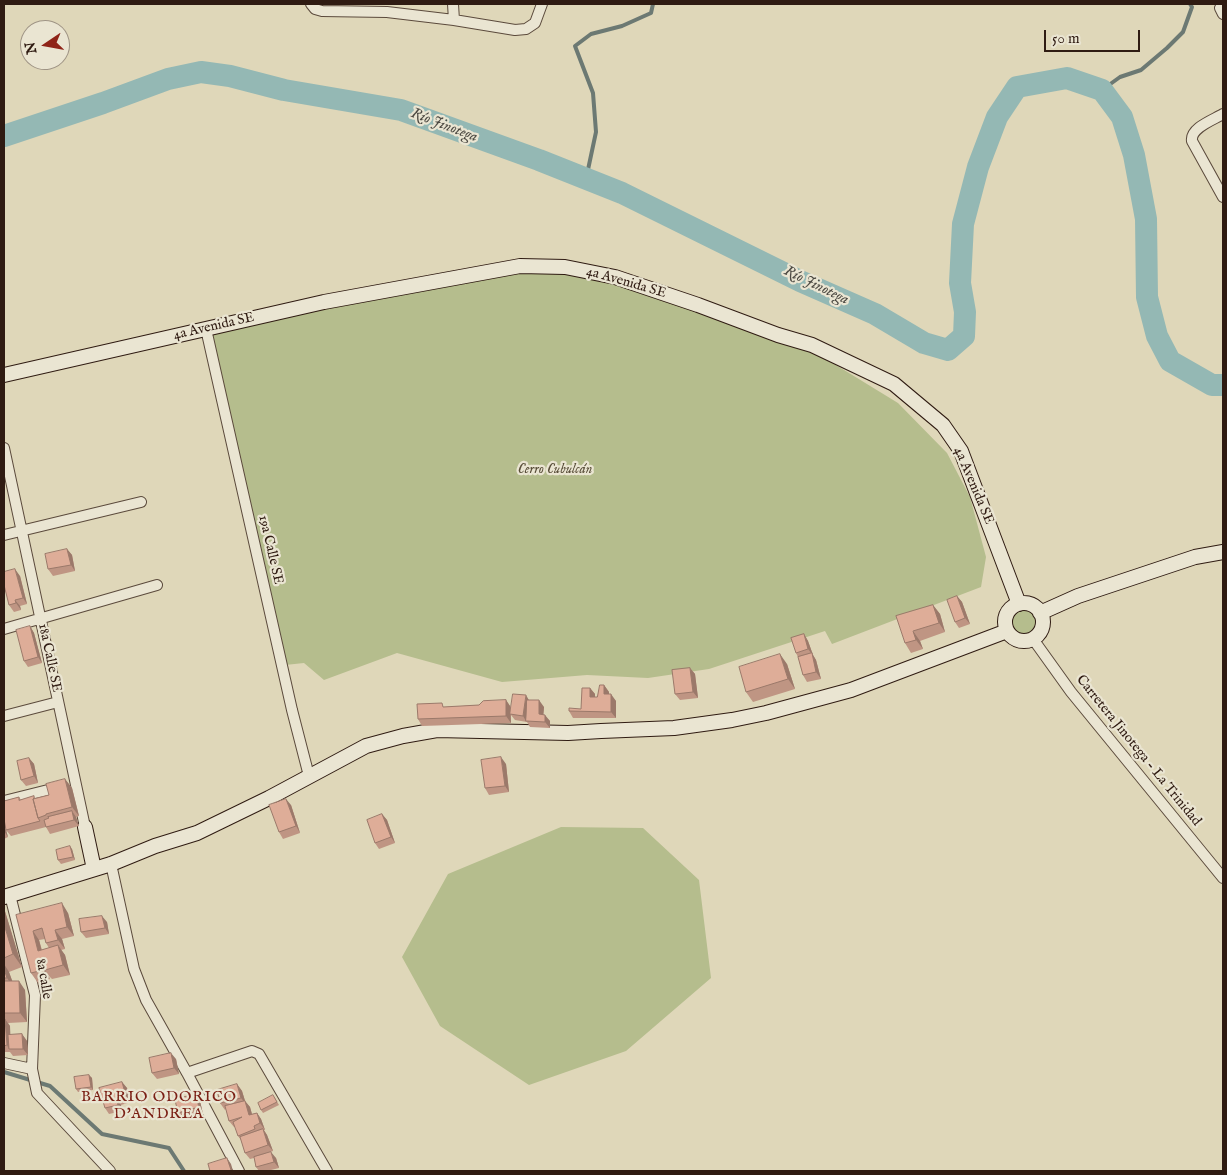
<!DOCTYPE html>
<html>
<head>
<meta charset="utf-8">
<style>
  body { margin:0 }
  #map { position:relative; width:1227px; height:1175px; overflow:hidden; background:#dfd7b9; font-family:"IM FELL English",serif }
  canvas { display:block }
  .frame { position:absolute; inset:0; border:5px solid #2f1b12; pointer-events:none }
  .north { position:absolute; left:20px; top:20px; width:50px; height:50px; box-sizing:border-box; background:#eae5d2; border:1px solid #9f9485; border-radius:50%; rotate:258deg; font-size:14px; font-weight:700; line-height:20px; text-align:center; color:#2f1b12 }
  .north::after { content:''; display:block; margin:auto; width:18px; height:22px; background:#8f2418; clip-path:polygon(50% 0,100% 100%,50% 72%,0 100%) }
  .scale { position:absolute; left:1044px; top:30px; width:96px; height:22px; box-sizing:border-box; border:2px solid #2f1b12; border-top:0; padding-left:6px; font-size:15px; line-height:18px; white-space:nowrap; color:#2f1b12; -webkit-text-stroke:4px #eae5d2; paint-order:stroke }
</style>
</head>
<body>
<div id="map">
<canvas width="1227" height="1175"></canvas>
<div class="frame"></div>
<div class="north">N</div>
<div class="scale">50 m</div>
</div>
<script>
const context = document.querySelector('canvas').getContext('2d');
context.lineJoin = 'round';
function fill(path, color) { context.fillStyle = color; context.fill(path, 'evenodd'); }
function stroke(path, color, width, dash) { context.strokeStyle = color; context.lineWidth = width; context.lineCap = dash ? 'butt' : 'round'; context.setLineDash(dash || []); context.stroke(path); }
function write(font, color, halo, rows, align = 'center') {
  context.font = font + ' "IM FELL English",serif'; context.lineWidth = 4.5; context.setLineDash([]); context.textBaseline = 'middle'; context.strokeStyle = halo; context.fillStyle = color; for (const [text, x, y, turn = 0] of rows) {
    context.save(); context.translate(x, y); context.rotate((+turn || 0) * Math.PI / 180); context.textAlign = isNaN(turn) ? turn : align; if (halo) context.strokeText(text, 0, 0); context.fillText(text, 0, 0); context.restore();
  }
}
fill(new Path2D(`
  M520 268 614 279 810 347 831 362 898 403 947 453 970 497 986 557 981 587 832 644 825 631 709 669 648 678 587 675 502 682 397 653 324 680 304 663 285 665 210 330Z
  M1006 622a17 17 0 1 1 34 0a17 17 0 1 1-34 0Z
  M561 827 643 828 699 880 711 978 626 1051 529 1085 440 1026 402 957 448 874Z`), '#b5bd8d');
stroke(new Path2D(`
  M1102 90 1120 77 1141 70 1167 48 1183 32 1192 7 1190 4
  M586 179 596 132 593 93 575 46 591 34 622 26 651 13 653 4
  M4 1072 50 1086 102 1134 169 1148 184 1171`), '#6c7973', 4);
stroke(new Path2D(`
  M4 136 103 103 168 79 201 72 230 76 284 90 401 110 539 160 622 193 800 281 875 314 924 343 948 350 964 336 965 312 960 283 963 224 978 167 997 117 1017 87 1067 78 1102 90 1122 117 1134 155 1146 219 1147 297 1157 336 1170 361 1212 385H1223`), '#94b8b4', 22);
const street = new Path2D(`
  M311 4 315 9 322 11 387 12 454 20 515 30 526 29 535 23 542 4
  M453 4 454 20
  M1220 8 1223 14
  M1223 114C1213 120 1190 128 1192 141L1223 197
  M206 329 292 710 309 776
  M4 448 85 827
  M4 535 141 502
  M4 629 157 585
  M1033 639 1071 692 1223 878
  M4 716 58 702
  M4 801 60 787
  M111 864 134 969 146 1000 187 1073 239 1171
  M10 895 35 995 32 1069 37 1093 110 1171
  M4 1063 32 1069
  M187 1073 252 1051 259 1054 327 1171`);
const secondary = new Path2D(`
  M4 375 324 302 520 266 565 267 615 277 698 305 778 335 812 345 894 384 943 425 961 451 1019 604
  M1005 622a19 19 0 1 1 38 0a19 19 0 1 1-38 0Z
  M1040 613 1078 596 1195 557 1223 552
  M85 827 94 869
  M4 897 111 864 155 846 197 833 269 798 366 746 403 736 437 730 568 733 601 731 674 728 732 720 766 713 851 690 1007 631`);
stroke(street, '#5b4a3c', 12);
stroke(secondary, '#2f1b12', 16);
stroke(street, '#eae5d2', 10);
stroke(secondary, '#eae5d2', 14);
fill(new Path2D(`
  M67 549 72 555 75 571 53 576 48 569Z
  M20 576 27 604 20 606 21 610 14 612 9 605Z
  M957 596 962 602 970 624 959 628 955 622Z
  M933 605 940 614 945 632 920 641 923 649 911 653 905 643Z
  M30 626 34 633 42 663 28 667 24 661Z
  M804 634 808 641 813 655 816 660 821 679 807 682 803 675 798 657 796 653Z
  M787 664 795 689 753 702 746 692Z
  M690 668 695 674 698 698 680 700 675 694Z
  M604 685 609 692V694L616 701V718H573L569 711 581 709 590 688 595 694V697H597Z
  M506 700 510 706 511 711 529 700 544 707 543 715 550 721V728L530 727 527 722 515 720 511 715V723L422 726 418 719 445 707 479 705Z
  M29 758 34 764 38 783 26 786 21 780Z
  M506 764 509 792 489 795 485 788Z
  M65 779 72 788 79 816 76 817 79 826 50 834 46 827 11 836 6 830 5 826H4L6 830 8 837 4 839V801L19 797 21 800 34 796 35 798 49 795Z
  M291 805 300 833 283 839 279 832Z
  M382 814 387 820 395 843 379 849 375 843Z
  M72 849 75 860 61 864 58 860Z
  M4 908 22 967 9 972 12 981 25 990 27 1022 8 1023 10 1026V1035L22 1034 27 1041 28 1055 13 1056 10 1052H4Z
  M68 913 74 936 62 939 65 949 61 950 65 955 70 975 52 979 48 975 50 979 38 983 31 973 16 915ZM45 939 46 943 49 948 42 950 39 940Z
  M107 922 109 934 86 938 81 932Z
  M176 1059 179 1074 157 1079 152 1073Z
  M89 1075 92 1078 93 1090 78 1092 76 1089Z
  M122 1082 127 1088 131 1102 121 1105 122 1111 109 1114 105 1108Z
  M237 1084 242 1091 245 1101 250 1107 252 1114 257 1113 261 1119 265 1130H264L267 1135 273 1151 265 1154 276 1158 279 1168 267 1171H259L256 1167 254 1158 250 1159 245 1153 241 1140 238 1136 235 1127H234L229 1121 226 1109 225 1110 220 1103Z
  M275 1098 279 1105 263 1113 261 1110Z
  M200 1101 203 1114 183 1119 178 1113Z`), '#bf9583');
fill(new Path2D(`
  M67 549 72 555 75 571 71 565Z
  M15 569 20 576 27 604 23 598Z
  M957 596 962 602 970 624 965 618Z
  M15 600 20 606 21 610 16 603Z
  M933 605 940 614 945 632 939 623Z
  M30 626 34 633 42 663 38 657Z
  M913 631 920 641 923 649 916 640Z
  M804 634 808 641 813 655 816 660 821 679 816 672 812 654 808 649Z
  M780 654 787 664 795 689 788 679Z
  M690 668 695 674 698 698 693 692Z
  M604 685 609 692V701L604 694Z
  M590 688 595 694V703L590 697Z
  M611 694 616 701V718L611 712Z
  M526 695 530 702 526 721 523 716Z
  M506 700 510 706 511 723 506 716Z
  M539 700 544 707 543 721 539 714Z
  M545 715 550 721V728L545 722Z
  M501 757 506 764 509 792 505 786Z
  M29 758 34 764 38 783 34 776Z
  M65 779 72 788 79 816 72 807Z
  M286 799 291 805 300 833 296 826Z
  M72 811 76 817 79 826 74 820Z
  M382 814 387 820 395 843 391 837Z
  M4 826 6 830 8 837 4 831Z
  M70 846 72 849 75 860 73 857Z
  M62 903 68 913 74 936 67 927Z
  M4 908 22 967 13 954 4 924Z
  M102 916 107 922 109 934 105 928Z
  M55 930 62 939 65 949 58 940Z
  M33 931 39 940 44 960 38 951Z
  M58 945 65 955 70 975 63 965Z
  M41 961 47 969 45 970 48 975 50 979 43 970Z
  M4 964 9 972 16 991 7 978 4 969Z
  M19 981 25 990 27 1022 20 1013Z
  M5 1019 10 1026 11 1049H9L7 1045Z
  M22 1034 27 1041 28 1055 23 1049Z
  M171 1053 176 1059 179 1074 174 1068Z
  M89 1075 92 1078 93 1090 91 1087Z
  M122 1082 127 1088 131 1102 126 1096Z
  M237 1084 242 1091 246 1104 241 1098Z
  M195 1094 200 1101 203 1114 199 1107Z
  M116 1099 121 1105 122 1111 118 1105Z
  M245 1101 250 1107 254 1122 249 1115Z
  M257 1113 261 1119 265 1130 260 1123Z
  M263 1129 267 1135 273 1151 268 1145Z
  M271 1152 276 1158 279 1168 274 1162Z
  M227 1158 231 1164 233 1171 231 1170Z`), '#9b796a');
const building = new Path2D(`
  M67 549 71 565 48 569 45 554Z
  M15 569 23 598 15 600 16 603 9 605 4 585V572Z
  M957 596 965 618 955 622 947 600Z
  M933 605 939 623 913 631 916 640 905 643 896 616Z
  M30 626 38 657 24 661 16 630Z
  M804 634 808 649 796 653 791 638Z
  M812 653 816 672 803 675 798 657Z
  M780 654 788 679 746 692 739 667Z
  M690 668 693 692 675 694 672 670Z
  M600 685H604V694H611V712L569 711V708L581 709 582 688H590V697H597Z
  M513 694 526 695 523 716 510 714Z
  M506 700V716L418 719 417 704 442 703 443 707 479 705 483 701Z
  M527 700H539V714L545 715V722L526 721Z
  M501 757 505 786 485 788 481 760Z
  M29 758 34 776 21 780 17 761Z
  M65 779 72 807 46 814V815L38 818 33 799 49 795 46 784Z
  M34 796V798L33 799 38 818 40 821 6 830 4 819V801L19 797V800Z
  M286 799 296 826 279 832 269 805Z
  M72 811 74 820 46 827 44 820 49 818 48 817Z
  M382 814 391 837 375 843 367 820Z
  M70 846 73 857 58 860 56 850Z
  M62 903 67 927 55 930 58 940 46 943 42 928 33 931 38 951 58 945 63 965 45 970 43 961H41L43 970 31 973 16 915Z
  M102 916 105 928 81 932 79 919Z
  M4 924 13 954 4 958Z
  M4 969 7 978H4Z
  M4 981H19L20 1013H4Z
  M4 1019H5L7 1045 4 1046Z
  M22 1034 23 1049H9L8 1035Z
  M171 1053 174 1068 152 1073 149 1058Z
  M89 1075 91 1087 76 1089 74 1077Z
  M122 1082 126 1096 116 1099 118 1105 105 1108 99 1088Z
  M237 1084 241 1098 220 1103 217 1090Z
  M195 1094 199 1107 178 1113 175 1100Z
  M273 1095 277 1102 261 1110 258 1103Z
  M245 1101 249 1115 257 1113 260 1123 254 1126 255 1129 238 1136 233 1122 242 1117 229 1121 225 1106Z
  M263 1129 268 1145 245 1153 240 1137Z
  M271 1152 274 1162 256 1167 254 1157Z
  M227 1158 231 1170 228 1171H210L208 1164Z`);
fill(building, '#dead98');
stroke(building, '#9b796a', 1);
write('14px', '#2f1b12', '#eae5d2', [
  ["4a Avenida SE",626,283,16],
  ["4a Avenida SE",214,327,-13],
  ["4a Avenida SE",973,486,67],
  ["19a Calle SE",270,550,77],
  ["18a Calle SE",49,658,78],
  ["Carretera Jinotega - La Trinidad",1138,751,51],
  ["8a calle",43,979,80]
]);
write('italic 14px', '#574c37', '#eae5d2', [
  ["Cerro Cubulcán",555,470]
]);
write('italic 15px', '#4d4a43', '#eae5d2', [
  ["Río Jinotega",444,126,21],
  ["Río Jinotega",816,286,26]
]);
context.letterSpacing = '1px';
write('15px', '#7a1f14', '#eae5d2', [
  ["BARRIO ODORICO",159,1098],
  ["D'ANDREA",159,1115]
]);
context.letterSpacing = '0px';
</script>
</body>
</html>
